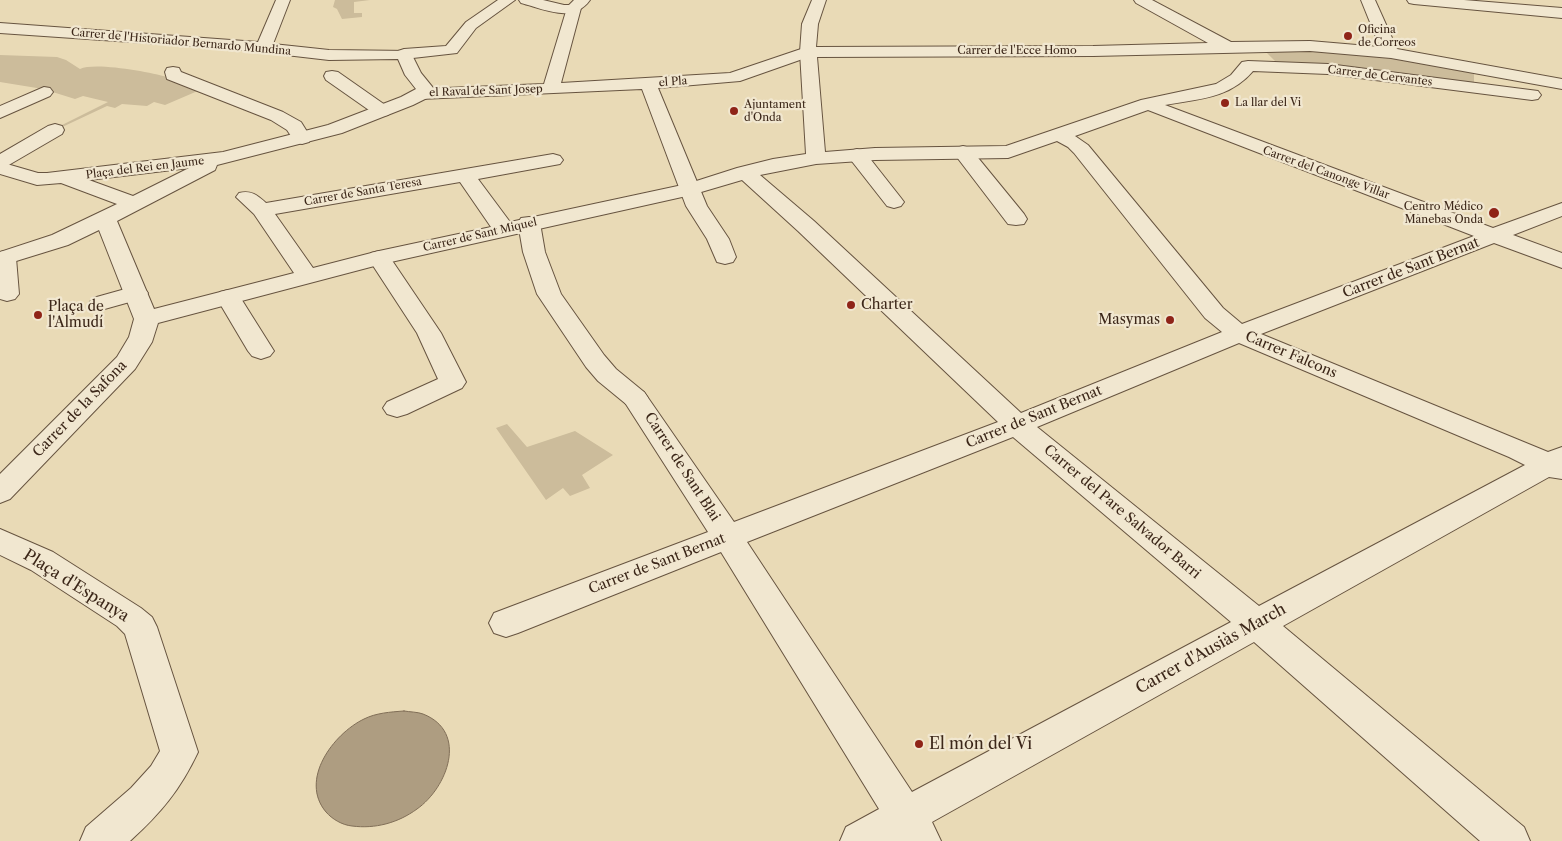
<!DOCTYPE html>
<html>
<head>
<meta charset="utf-8">
<style>
  body { margin:0 }
  canvas { display:block; background:#e9dab6 }
</style>
</head>
<body>
<canvas width="1562" height="841"></canvas>
<script>
const context = document.querySelector('canvas').getContext('2d');
context.lineJoin = 'round';
function fill(path, color) { context.fillStyle = color; context.fill(path, 'evenodd'); }
function stroke(path, color, width, dash) { context.strokeStyle = color; context.lineWidth = width; context.lineCap = dash ? 'butt' : 'round'; context.setLineDash(dash || []); context.stroke(path); }
function write(font, color, halo, rows, align = 'center') {
  context.font = font + ' "Libre Caslon Text",serif'; context.lineWidth = 4.5; context.setLineDash([]); context.textBaseline = 'middle'; context.strokeStyle = halo; context.fillStyle = color; for (const [text, x, y, turn = 0] of rows) {
    context.save(); context.translate(x, y); context.rotate((+turn || 0) * Math.PI / 180); context.textAlign = isNaN(turn) ? turn : align; if (halo) context.strokeText(text, 0, 0); context.fillText(text, 0, 0); context.restore();
  }
}
fill(new Path2D(`
  M335 0H370L354 2V13H362V17L342 19 337 9 333 7Z
  M1263 49 1348 51 1474 70V85L1278 64Z
  M0 55 57 57 66 60 80 69C95 62 149 72 167 77 178 80 189 85 200 90L165 105 154 102 147 106 122 104 115 108 107 106 58 129H54L108 102 83 96 75 99 43 89 0 82Z
  M507 424 527 447 575 431 613 455 582 475 590 488 570 496 563 488 546 500 496 428Z`), '#ccbc9b');
const water = new Path2D(`
  M404 711C410 712 418 712 423 714 469 732 447 788 417 809 398 823 375 829 352 826 342 825 332 819 326 812 299 780 333 734 364 719 376 713 390 712 404 711Z`);
fill(water, '#ae9d81');
stroke(water, '#806e57', 1);
const pedestrian = new Path2D(`
  M498 0H515L476 28 457 53 404 59 398 57 396 54 398 51 404 49 446 46 466 22Z
  M574 4 579 5 581 8 561 83 730 73 798 50 808 47 814 49 816 52 814 55 740 81 658 88 707 206 729 239 736 257 733 262 725 264 717 262 707 239 686 206 642 89 421 99 415 98 412 94 415 90 421 89 544 84 567 8 569 5Z
  M173 67 179 68 181 72 283 112 301 122 311 138 309 142 302 144 295 142 287 130 271 120 167 79 165 72 167 68Z
  M332 71 338 72 388 107 391 111 388 115 382 116 376 115 326 80 324 76 326 72Z
  M44 87 50 88 53 92 50 96 0 118V106Z
  M55 124 62 126 64 130 62 134 7 166 0 168V154L48 126Z
  M963 146 970 148 1024 214 1027 219 1024 224 1016 225 1008 224 953 152 956 148Z
  M857 149 864 151 901 198 904 202 901 206 894 208 887 206 847 155 850 151Z
  M529 217 537 218 540 223 545 252 561 294 604 355 616 369 644 392 648 398 644 404 635 407 626 404 598 381 586 367 537 294 523 252 518 223 521 218Z
  M5 251 13 253 16 258 19 294 15 299 7 301 0 299V252Z
  M379 251 387 253 441 333 466 382 462 388 407 414 397 417 387 414 383 408 387 402 438 379 417 333 368 258 371 253Z
  M136 286 144 288 148 293 144 298 101 310 93 308 89 303 93 298Z
  M228 290 236 292 240 297 274 351 270 356 261 359 252 356 248 351 216 297 220 292Z
  M0 529 53 552 141 608 152 617 157 627 198 752C180 790 161 813 130 841H80L86 827 131 788 151 766 160 751 125 634 117 626 31 570 0 555Z`);
const minor = new Path2D(`
  M276 0H290L273 44 329 50 410 51 421 73 434 89 427 98 413 105 342 133 217 165 215 170 117 221 154 309 294 273 254 214 236 197 239 193C251 190 257 195 266 203L553 154 560 156 563 160 560 164 478 179 510 222 687 184 737 168 773 159 806 154 800 52 802 24 812 0H826L818 24 816 47 1093 46 1208 43 1136 3 1134 0H1152L1231 42 1310 41 1380 47 1361 0H1375L1397 49 1562 79V89L1391 58 1310 51 1093 56 817 57 825 152 875 148 1006 146 1141 100 1216 84 1231 75 1242 62 1248 61 1328 64 1538 91 1541 95 1538 99 1532 100 1328 74 1253 71C1229 99 1198 99 1165 105L1493 228 1562 203V216L1513 235 1562 253V268L1494 243 1261 334 1548 452 1562 447V479L1549 477 1283 626 1524 827 1530 841H1480L1254 642 932 822 941 841H840L846 827 879 809 721 552 518 633 506 637 494 633 489 623 494 613 708 532 622 398 626 392 635 389 644 392 734 522 998 422 798 231 742 180 691 195 382 264 158 323 152 342 135 369 10 499 0 503V474L117 357 129 337 134 319 99 230 68 245 0 266V252L52 235 117 204 61 183 37 185 0 174V162L38 173H47L223 152 328 125 401 97 416 89 405 75 398 59 329 60 234 49 0 33V23L258 42ZM1148 110 1474 236 1242 324 1223 308 1088 145 1075 136ZM1057 141 1068 147 1074 153 1205 318 1222 332 1021 413 814 221 760 175 816 164 875 160 1008 158ZM189 168 133 196 89 180ZM460 182 491 227 379 251 313 268 275 214ZM1239 343 1509 457 1525 465 1259 606 1037 427ZM1013 437 1231 622 912 792 747 542Z
  M519 0H543L564 5H569L574 0H590C573 24 544 9 521 3Z
  M1407 0H1464L1562 8V18L1414 4 1409 3Z`);
stroke(pedestrian, '#675440', 2);
stroke(minor, '#675440', 2);
fill(pedestrian, '#f1e7d0');
fill(minor, '#f1e7d0');
for (const [x, y, r, color] of [
  [1348,36,5,"#8f2418"],
  [1225,103,5,"#8f2418"],
  [734,111,5,"#8f2418"],
  [1494,213,6,"#8f2418"],
  [851,305,5,"#8f2418"],
  [38,315,5,"#8f2418"],
  [1170,320,5,"#8f2418"],
  [919,744,5,"#8f2418"]
]) { const dot = new Path2D(); dot.arc(x, y, r, 0, 2 * Math.PI); context.fillStyle = color; context.fill(dot); stroke(dot, '#f1e7d0', 2); }
write('11px', '#3c2719', '#f1e7d0', [
  ["Oficina",1358,30],
  ["de Correos",1358,43],
  ["La llar del Vi",1235,103],
  ["Ajuntament",744,105],
  ["d'Onda",744,118],
  ["Centro Médico",1483,207,"right"],
  ["Manebas Onda",1483,220,"right"]
], 'left');
write('11px', '#3c2719', '#f1e7d0', [
  ["Carrer de l'Historiador Bernardo Mundina",181,42,5],
  ["Carrer de l'Ecce Homo",1017,51],
  ["Carrer de Cervantes",1380,76,7],
  ["el Pla",673,82,-4],
  ["el Raval de Sant Josep",486,91,-2],
  ["Plaça del Rei en Jaume",145,168,-7],
  ["Carrer del Canonge Villar",1326,173,20],
  ["Carrer de Santa Teresa",363,192,-10],
  ["Carrer de Sant Miquel",480,235,-13]
]);
write('14px', '#3c2719', '#f1e7d0', [
  ["Carrer de Sant Bernat",1411,268,-21],
  ["Carrer Falcons",1291,355,23],
  ["Carrer de la Safona",80,409,-46],
  ["Carrer de Sant Bernat",1034,417,-22],
  ["Carrer de Sant Blai",682,467,57],
  ["Carrer del Pare Salvador Barri",1122,512,40],
  ["Carrer de Sant Bernat",657,564,-21]
]);
write('14px', '#3c2719', '#f1e7d0', [
  ["Charter",861,305],
  ["Plaça de",48,307],
  ["l'Almudí",48,323],
  ["Masymas",1160,320,"right"]
], 'left');
write('16px', '#3c2719', '#f1e7d0', [
  ["Plaça d'Espanya",76,586,32],
  ["Carrer d'Ausiàs March",1211,649,-29]
]);
write('16px', '#3c2719', '#f1e7d0', [
  ["El món del Vi",929,744]
], 'left');
</script>
</body>
</html>
